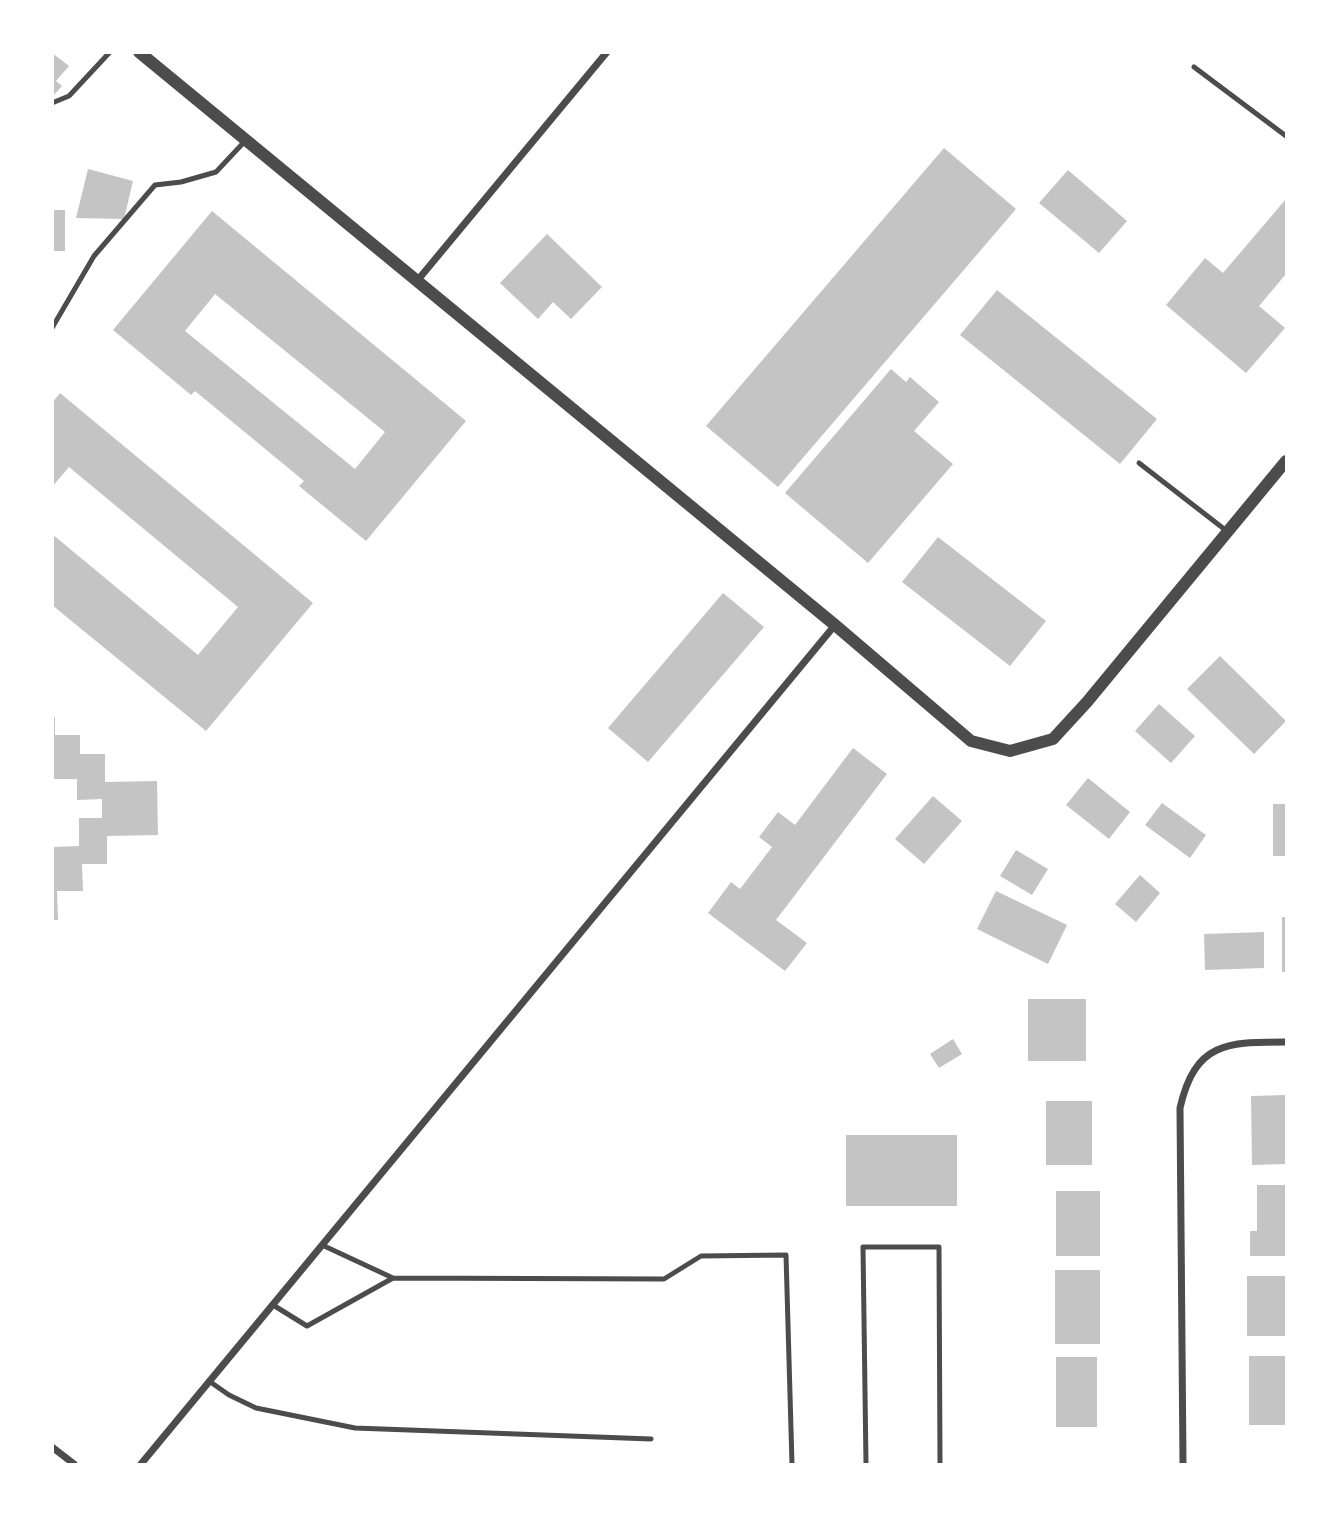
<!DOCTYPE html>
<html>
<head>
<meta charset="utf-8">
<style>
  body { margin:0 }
  #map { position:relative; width:1339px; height:1517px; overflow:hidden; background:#fff; font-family:"Zilla Slab",serif }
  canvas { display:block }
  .frame { position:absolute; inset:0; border:54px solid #fff; pointer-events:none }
</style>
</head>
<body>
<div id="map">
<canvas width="1339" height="1517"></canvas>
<div class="frame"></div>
</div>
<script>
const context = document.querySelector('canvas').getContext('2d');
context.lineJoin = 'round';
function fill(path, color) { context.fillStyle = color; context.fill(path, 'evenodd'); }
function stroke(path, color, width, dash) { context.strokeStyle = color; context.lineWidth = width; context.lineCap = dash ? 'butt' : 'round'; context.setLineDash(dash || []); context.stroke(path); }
fill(new Path2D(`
  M52 53 69 66 56 81 62 86 52 97Z
  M944 148 1016 209 778 487 706 426Z
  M88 169 133 181 124 219 76 218Z
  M1068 170 1127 221 1099 253 1039 203Z
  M1286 199V274L1259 306 1285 328 1246 373 1166 305 1205 258 1223 273Z
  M52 210H65V251H52Z
  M212 211 466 421 366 541 299 486 304 481 195 391 191 395 113 330ZM215 294 385 432 355 469 185 331Z
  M547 234 602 287 571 319 553 302 538 319 500 283Z
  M997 290 1157 419 1120 464 960 335Z
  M891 369 906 382 910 377 939 402 914 431 953 464 868 563 785 493Z
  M60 393 313 603 206 731 52 605V534L198 655 238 607 69 467 52 487V403Z
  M938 537 1046 621 1010 666 902 582Z
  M723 593 764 627 648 762 608 728Z
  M1220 656 1286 721 1254 754 1187 689Z
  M1159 704 1195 736 1171 763 1135 731Z
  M52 717H55V735H80V754H105V782L157 781 158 835 107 836V864H82L83 891H57L58 920H52L53 847 79 846V818H102V799L77 800V779H53Z
  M853 748 887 774 776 920 807 943 785 971 708 913 731 882 740 889 772 847 759 837 778 812 795 825Z
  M1088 778 1130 812 1109 839 1066 805Z
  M933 796 962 821 924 864 895 839Z
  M1162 803 1206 835 1190 858 1145 825Z
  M1273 804H1286V856H1273Z
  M1016 850 1048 869 1032 895 1000 876Z
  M1140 875 1160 893 1136 922 1115 904Z
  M996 891 1067 925 1048 964 977 929Z
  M1282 917H1286V972H1282Z
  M1264 932V968L1205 970 1204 934Z
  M1028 999H1086V1061H1028Z
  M953 1039 962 1054 939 1068 930 1054Z
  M1286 1095V1164L1252 1165 1251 1096Z
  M1046 1101H1092V1165H1046Z
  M846 1135H957V1206H846Z
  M1257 1185H1286V1256H1250V1231H1257Z
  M1056 1191H1100V1256H1056Z
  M1055 1270H1100V1344H1055Z
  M1247 1276H1286V1336H1247Z
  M1249 1356H1286V1425H1249Z
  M1056 1357H1097V1427H1056Z`), '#c4c4c4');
stroke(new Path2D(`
  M1194 67 1286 136
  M52 103 69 96 110 52
  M52 328 94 256 155 185 181 182 216 172 246 140
  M1139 463 1228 532
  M322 1245 393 1278
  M273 1305 307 1326 393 1278 664 1279 701 1256 786 1255 792 1464
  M209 1381 229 1395 256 1408 355 1428 651 1439
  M866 1464 863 1247H939L940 1464`), '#4c4c4c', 5);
stroke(new Path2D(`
  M417 281 607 52
  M52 1447 74 1464
  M141 1464 835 625
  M1183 1464 1180 1108C1195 1042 1227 1042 1286 1042`), '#4c4c4c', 7);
stroke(new Path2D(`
  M139 52 835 625 971 741 1010 751 1053 739 1087 702 1286 461`), '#4c4c4c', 12);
</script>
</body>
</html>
